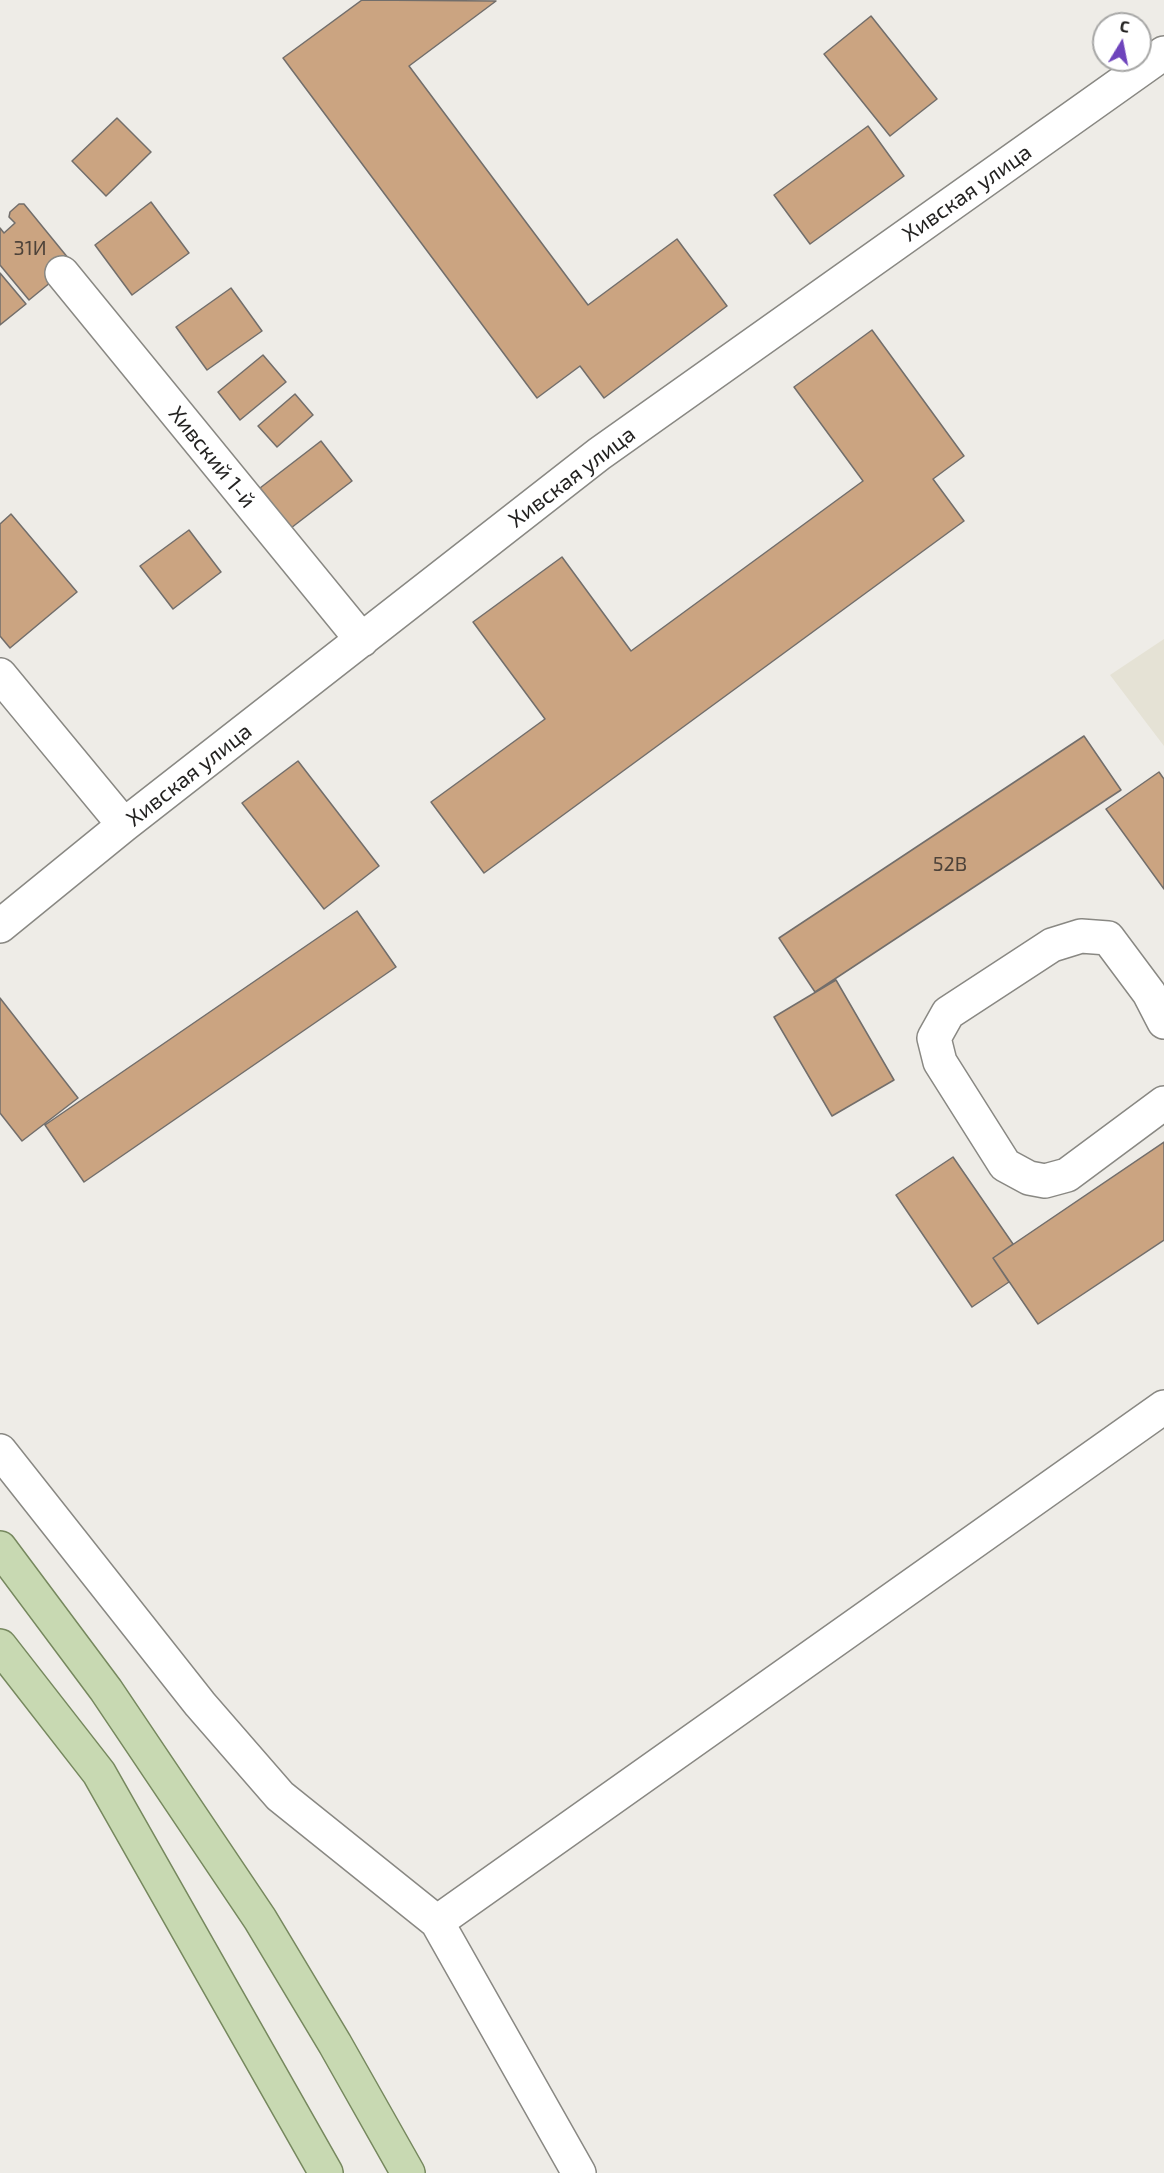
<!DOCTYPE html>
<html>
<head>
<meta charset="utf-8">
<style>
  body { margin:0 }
  #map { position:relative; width:1164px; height:2173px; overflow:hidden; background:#eeece7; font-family:"Exo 2",sans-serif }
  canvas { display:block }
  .north { position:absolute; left:1092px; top:12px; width:60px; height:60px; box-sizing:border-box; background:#fff; border:2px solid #a7a7a6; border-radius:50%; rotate:10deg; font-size:16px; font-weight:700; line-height:24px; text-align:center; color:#232221 }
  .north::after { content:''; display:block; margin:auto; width:21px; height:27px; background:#6e44bc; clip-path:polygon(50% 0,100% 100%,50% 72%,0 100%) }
</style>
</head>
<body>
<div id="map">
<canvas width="1164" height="2173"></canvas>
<div class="north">С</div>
</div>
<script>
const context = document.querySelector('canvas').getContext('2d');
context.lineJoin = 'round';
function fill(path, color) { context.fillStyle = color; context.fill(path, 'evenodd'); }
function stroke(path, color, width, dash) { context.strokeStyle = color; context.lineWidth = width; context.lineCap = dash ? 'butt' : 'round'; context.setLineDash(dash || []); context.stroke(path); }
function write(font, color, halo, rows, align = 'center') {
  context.font = font + ' "Exo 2",sans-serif'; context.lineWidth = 4.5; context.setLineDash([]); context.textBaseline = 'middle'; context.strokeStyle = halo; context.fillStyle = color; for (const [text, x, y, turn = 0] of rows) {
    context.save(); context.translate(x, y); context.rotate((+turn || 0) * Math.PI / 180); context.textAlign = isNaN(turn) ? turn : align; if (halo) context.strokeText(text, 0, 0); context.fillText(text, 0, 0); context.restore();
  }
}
fill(new Path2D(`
  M1164 639V746L1110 675Z`), '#e5e2d5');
const building = new Path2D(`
  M362 0 496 1 409 66 588 305 677 239 727 306 604 398 580 366 537 398 283 58Z
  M871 16 937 99 890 136 824 54Z
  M117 118 151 152 106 196 72 161Z
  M868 126 904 176 810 244 774 195Z
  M151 202 189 253 132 295 95 245Z
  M19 204H24L73 264 29 300 0 265V228L4 233 15 223 9 217 10 212Z
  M0 273 26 304 0 325Z
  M231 288 262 331 207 370 176 327Z
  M872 330 964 456 933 479 964 521 484 873 431 802 545 719 473 622 562 557 631 651 863 481 794 387Z
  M263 355 286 382 240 420 218 392Z
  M295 394 313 415 277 447 258 426Z
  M321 441 352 481 291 528 260 488Z
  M11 514 77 592 10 648 0 636V524Z
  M189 530 221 572 173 609 140 566Z
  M1084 736 1121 790 815 992 779 938Z
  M298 761 379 866 324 909 242 803Z
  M1159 772 1164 779V889L1106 809Z
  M357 911 396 967 84 1182 45 1125Z
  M836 980 894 1080 832 1116 774 1017Z
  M0 998 78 1098 22 1141 0 1113Z
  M1164 1142V1240L1038 1324 993 1258Z
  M953 1157 1013 1244 993 1258 1009 1282 972 1307 896 1195Z`);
fill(building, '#cba481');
stroke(building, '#726e6b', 1.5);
const minor = new Path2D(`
  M62 273 362 640
  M0 675 124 825
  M0 926 124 825 599 454 1164 53
  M1164 1022 1149 993 1108 938 1081 936 1052 945 948 1013 934 1038 940 1062 1005 1165 1029 1178 1045 1181 1067 1175 1164 1103
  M0 1451 200 1704 280 1796 437 1922 579 2173
  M437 1922 1164 1407`);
const major = new Path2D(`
  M0 1548 106 1690 260 1919 335 2044 408 2173
  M0 1646 99 1773 326 2173`);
stroke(minor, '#898883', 36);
stroke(major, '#76885e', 36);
stroke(minor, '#fff', 33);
stroke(major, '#c8d9b2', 33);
write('20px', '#4d4239', null, [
  ["31И",30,248],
  ["52В",950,864]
]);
write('22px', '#232221', '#fff', [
  ["Хивская улица",967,193,-35],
  ["Хивский 1-й",212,457,51],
  ["Хивская улица",572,477,-37],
  ["Хивская улица",189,775,-38]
]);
</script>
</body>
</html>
